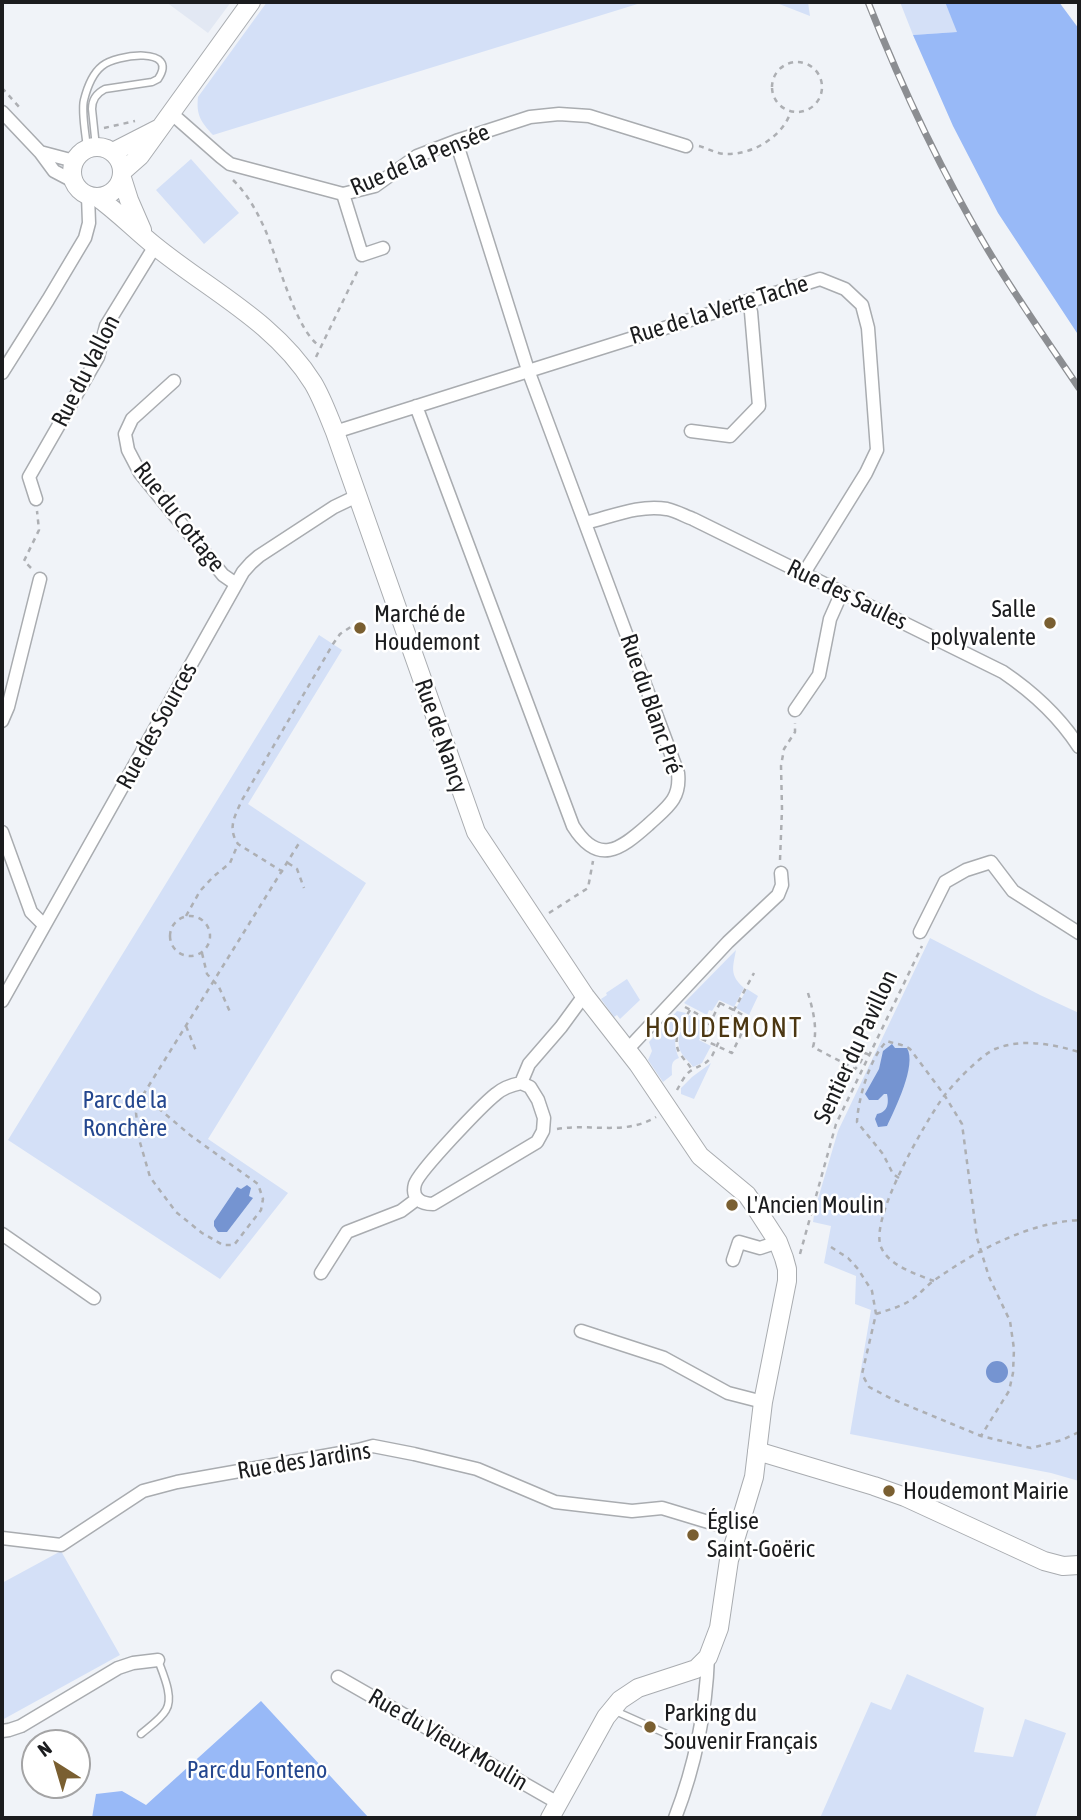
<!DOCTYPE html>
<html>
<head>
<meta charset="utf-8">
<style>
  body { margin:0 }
  #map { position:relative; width:1081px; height:1820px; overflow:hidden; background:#f0f3f8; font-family:"Asap Condensed",sans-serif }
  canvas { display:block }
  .frame { position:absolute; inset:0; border:4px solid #1b1c1e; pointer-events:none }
  .north { position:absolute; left:21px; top:1729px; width:70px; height:70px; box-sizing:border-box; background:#fff; border:2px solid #a4a4a5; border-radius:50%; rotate:323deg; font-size:19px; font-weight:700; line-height:28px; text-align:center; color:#1b1c1e }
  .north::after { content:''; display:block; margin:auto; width:24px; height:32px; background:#7a5f31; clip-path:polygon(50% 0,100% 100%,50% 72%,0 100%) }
</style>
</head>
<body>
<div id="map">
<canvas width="1081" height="1820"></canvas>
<div class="frame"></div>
<div class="north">N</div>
</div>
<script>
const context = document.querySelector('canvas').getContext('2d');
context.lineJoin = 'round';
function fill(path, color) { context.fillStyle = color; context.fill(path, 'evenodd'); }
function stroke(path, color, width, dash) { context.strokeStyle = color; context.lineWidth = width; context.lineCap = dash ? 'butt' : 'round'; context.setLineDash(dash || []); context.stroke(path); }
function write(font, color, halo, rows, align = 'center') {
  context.font = font + ' "Asap Condensed",sans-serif'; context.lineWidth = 5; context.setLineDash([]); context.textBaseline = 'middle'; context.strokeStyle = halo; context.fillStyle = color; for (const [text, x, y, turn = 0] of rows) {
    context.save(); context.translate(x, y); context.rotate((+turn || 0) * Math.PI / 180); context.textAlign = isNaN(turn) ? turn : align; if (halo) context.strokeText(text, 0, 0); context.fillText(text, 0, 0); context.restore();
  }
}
fill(new Path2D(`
  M166 2H231L208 33Z`), '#e2e8f3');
fill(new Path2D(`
  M267 2H644L213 135C201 122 196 115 198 97Z
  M774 2H808L810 16Z
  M900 2H945L958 32 913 35Z
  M191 159 239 213 204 244 156 190Z
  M319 635 342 650 248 804 366 883 208 1139 288 1193 220 1279 8 1140Z
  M930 938 1040 995 1079 1013V1481L1051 1473 850 1434 871 1310 855 1304 856 1276 824 1263 831 1226 813 1222 815 1209 838 1131Z
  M736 950C733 967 729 975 744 988L734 1007 719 1000 712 1011 709 1010 707 1015 684 1003Z
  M627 979 640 1000 620 1019 617 1015 614 1017 601 999 607 995 606 993Z
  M747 989 758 996 749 1015 736 1008Z
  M677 1011 686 1013C677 1028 671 1040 679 1058 670 1061 672 1067 672 1075L663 1082 648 1060 652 1051 649 1042Z
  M689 1015 704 1022 701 1027 705 1029 699 1040 711 1046 702 1063 693 1067C690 1062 685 1059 682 1054 674 1040 682 1027 689 1015Z
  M711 1063 694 1099 681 1094V1088L692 1077Z
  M61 1551 120 1655 2 1720V1583Z
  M907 1674 984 1708 974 1752 1013 1757 1025 1719 1066 1733 1035 1818H820L871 1702 891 1710Z`), '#d4e0f7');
fill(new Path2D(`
  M945 2H1059L1079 29V336L998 213 953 126 913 35 957 32Z
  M261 1701 369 1818H92L96 1794 122 1791 146 1805Z`), '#98b9f7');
fill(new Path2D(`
  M892 1044 895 1048H907C917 1065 895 1109 887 1126L878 1127 875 1119 877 1114C888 1112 889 1103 887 1094H884L878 1100H869L865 1094 879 1069 883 1051Z
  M247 1185 251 1188 249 1196 253 1198 227 1232H218L214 1226V1221L237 1187 241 1189Z
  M986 1372a11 11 0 1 1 22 0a11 11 0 1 1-22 0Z`), '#7594d1');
const lane = new Path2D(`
  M87 149C86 135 81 112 84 100 87 88 92 74 102 66 116 54 180 46 158 79L152 82 105 89C97 93 92 100 92 109L96 147
  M613 1710 696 1747
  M141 1734C149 1727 161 1719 166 1710 174 1697 163 1674 158 1660`);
const street = new Path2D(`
  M2 112 40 152 54 171 73 181
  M171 113 221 157 230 164 343 194 375 186 417 156 456 141 530 117 559 114 589 116 686 146
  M40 152 74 161
  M343 194 362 255 383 248
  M2 373 48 300 85 238 89 223 88 196
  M174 381 132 419 125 434 128 450 140 473 223 575 236 584
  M416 406 573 826C598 866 620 850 648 825 666 808 681 800 678 773L528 370 456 141
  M691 431 730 436 759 406 751 312 747 301
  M335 432 820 279 845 289 862 305 868 328 877 450 866 473 804 573
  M36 499 29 477 98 357 106 326 155 246
  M585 523C611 517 639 504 667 509 676 511 685 516 693 519L1003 672C1034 693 1059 716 1079 747
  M795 710 819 675 830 619 842 592
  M2 721 8 707 40 579
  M2 832 31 912 44 925
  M920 932 945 882 966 870 991 862 1013 891 1079 933
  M2 1001 243 572 251 563 259 556 334 507 357 496
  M627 1050 728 942 778 895 782 885 781 873
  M521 1083 530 1087 538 1100 544 1118 543 1131 537 1142 433 1204C421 1204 411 1198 415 1184 419 1171 482 1105 496 1094 503 1088 511 1085 521 1083Z
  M521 1083 529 1064 561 1027 580 1001 585 996
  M2 1234 94 1298
  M733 1260 739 1242 760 1248 778 1242
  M321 1273 347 1232 401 1211 417 1199
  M581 1331 664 1358 728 1393 763 1402
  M2 1538 61 1545 143 1491 177 1482 358 1450 373 1446 414 1454 477 1469 555 1502 632 1511 662 1508 738 1531
  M338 1677 558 1803
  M2 1731 9 1730 21 1726 118 1668 133 1663 158 1660
  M675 1818C695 1766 706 1712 708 1657`);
const secondary = new Path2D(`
  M72 172a25 25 0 1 1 50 0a25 25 0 1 1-50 0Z
  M113 152 158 129
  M123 171 140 156 251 2
  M122 178 129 200 142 230
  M97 197C118 212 135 230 155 246 209 290 275 322 313 383 322 398 328 415 335 432L476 832 585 996 638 1064 700 1156 747 1195 756 1208 778 1242 784 1258 787 1269V1281L763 1402 754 1477 729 1560 719 1628 708 1657 696 1669 638 1688 620 1700 606 1717 550 1818
  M757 1451 874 1486 905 1497 1044 1561 1063 1566 1079 1565`);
stroke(lane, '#a9acb0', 9);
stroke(street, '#a9acb0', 15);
stroke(secondary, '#a9acb0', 20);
stroke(new Path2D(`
  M772 87a25 25 0 1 1 50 0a25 25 0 1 1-50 0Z
  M2 88 21 109
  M104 128 135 121
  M699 146C707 148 717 154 726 154 752 155 783 137 791 111
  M233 180C247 194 255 208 263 225 277 254 295 332 321 347
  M316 357 359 268
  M31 568 24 561 39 530 37 511
  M780 860 782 809 781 766 784 749 795 732V723
  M288 863 297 869 304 888
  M283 872 238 844C227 828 235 816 242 800L333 644 340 634 352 626
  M549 913 588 888 593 861
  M170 936a20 20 0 1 1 40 0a20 20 0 1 1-40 0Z
  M186 916 200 891 213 877 230 863 238 844
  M202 953 207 974 219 987 230 1012
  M808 993C813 1010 818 1029 813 1047L855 1069 859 1065 865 1053 870 1055
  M720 1003 749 1018 732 1053 702 1039Z
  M685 1007 710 1021
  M690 1010C682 1023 670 1041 681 1055 685 1061 689 1064 692 1070
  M186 1026 196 1051
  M677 1090C681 1083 685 1074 692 1070 700 1065 706 1065 712 1056L734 1010 754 973
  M143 1095 190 1135 258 1184 263 1199 261 1210 234 1245H223L202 1233 176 1212 150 1177 139 1139 136 1113Z
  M143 1095 301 840
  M557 1129C590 1123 625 1136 656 1117
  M899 1178 893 1174 883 1154 857 1122C858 1099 870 1057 887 1041 895 1044 903 1044 910 1049L945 1096 962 1124 977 1238 989 1277 1010 1321 1014 1349 1013 1373 1009 1391 981 1436
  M831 1247 848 1258 858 1269 872 1291 876 1314 862 1374 869 1387 892 1399 981 1436 1031 1448 1062 1440 1079 1432
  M800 1254 836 1124 922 946
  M934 1281C916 1274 889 1266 881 1247 869 1218 926 1121 944 1096 954 1083 981 1055 995 1049 1022 1038 1052 1044 1079 1052
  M876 1314C888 1310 900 1307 911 1300 920 1294 927 1285 936 1279 978 1250 1027 1223 1079 1220`), '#adafb3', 2.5, [5, 5]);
stroke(lane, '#fff', 6);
stroke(street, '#fff', 12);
stroke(secondary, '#fff', 18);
const rail = new Path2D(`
  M868 2C902 88 941 171 988 250 1016 297 1048 342 1079 388`);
stroke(rail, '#8c8e92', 7);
stroke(rail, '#fff', 4.5, [13]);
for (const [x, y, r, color] of [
  [1050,623,7,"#7a5f31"],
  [360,628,7,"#7a5f31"],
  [732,1205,7,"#7a5f31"],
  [889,1491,7,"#7a5f31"],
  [693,1535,7,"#7a5f31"],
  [650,1727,7,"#7a5f31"]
]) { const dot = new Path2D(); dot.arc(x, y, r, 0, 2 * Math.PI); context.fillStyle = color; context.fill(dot); stroke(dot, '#fff', 2.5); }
write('24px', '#1b1c1e', '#fff', [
  ["Rue de la Pensée",420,160,-23],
  ["Rue de la Verte Tache",719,310,-17],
  ["Rue du Vallon",86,371,-63],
  ["Rue du Cottage",179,517,52],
  ["Rue des Saules",847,595,26],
  ["Rue du Blanc Pré",651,704,71],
  ["Rue des Sources",157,726,-61],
  ["Rue de Nancy",441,736,71],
  ["Sentier du Pavillon",856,1047,-65],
  ["Rue des Jardins",304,1461,-9],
  ["Rue du Vieux Moulin",448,1740,30]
]);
write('24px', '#1b1c1e', '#fff', [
  ["Salle",1036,609,"right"],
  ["polyvalente",1036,637,"right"],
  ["Marché de",374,614],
  ["Houdemont",374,642],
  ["L'Ancien Moulin",746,1205],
  ["Houdemont Mairie",903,1491],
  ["Église",707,1521],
  ["Saint-Goëric",707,1549],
  ["Parking du",664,1713],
  ["Souvenir Français",664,1741]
], 'left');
write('24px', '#24478f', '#fff', [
  ["Parc de la",125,1100],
  ["Ronchère",125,1128],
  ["Parc du Fonteno",257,1770]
]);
context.letterSpacing = '2px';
write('28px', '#4c3712', '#fff', [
  ["HOUDEMONT",724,1028]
]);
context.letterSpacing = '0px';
</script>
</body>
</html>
